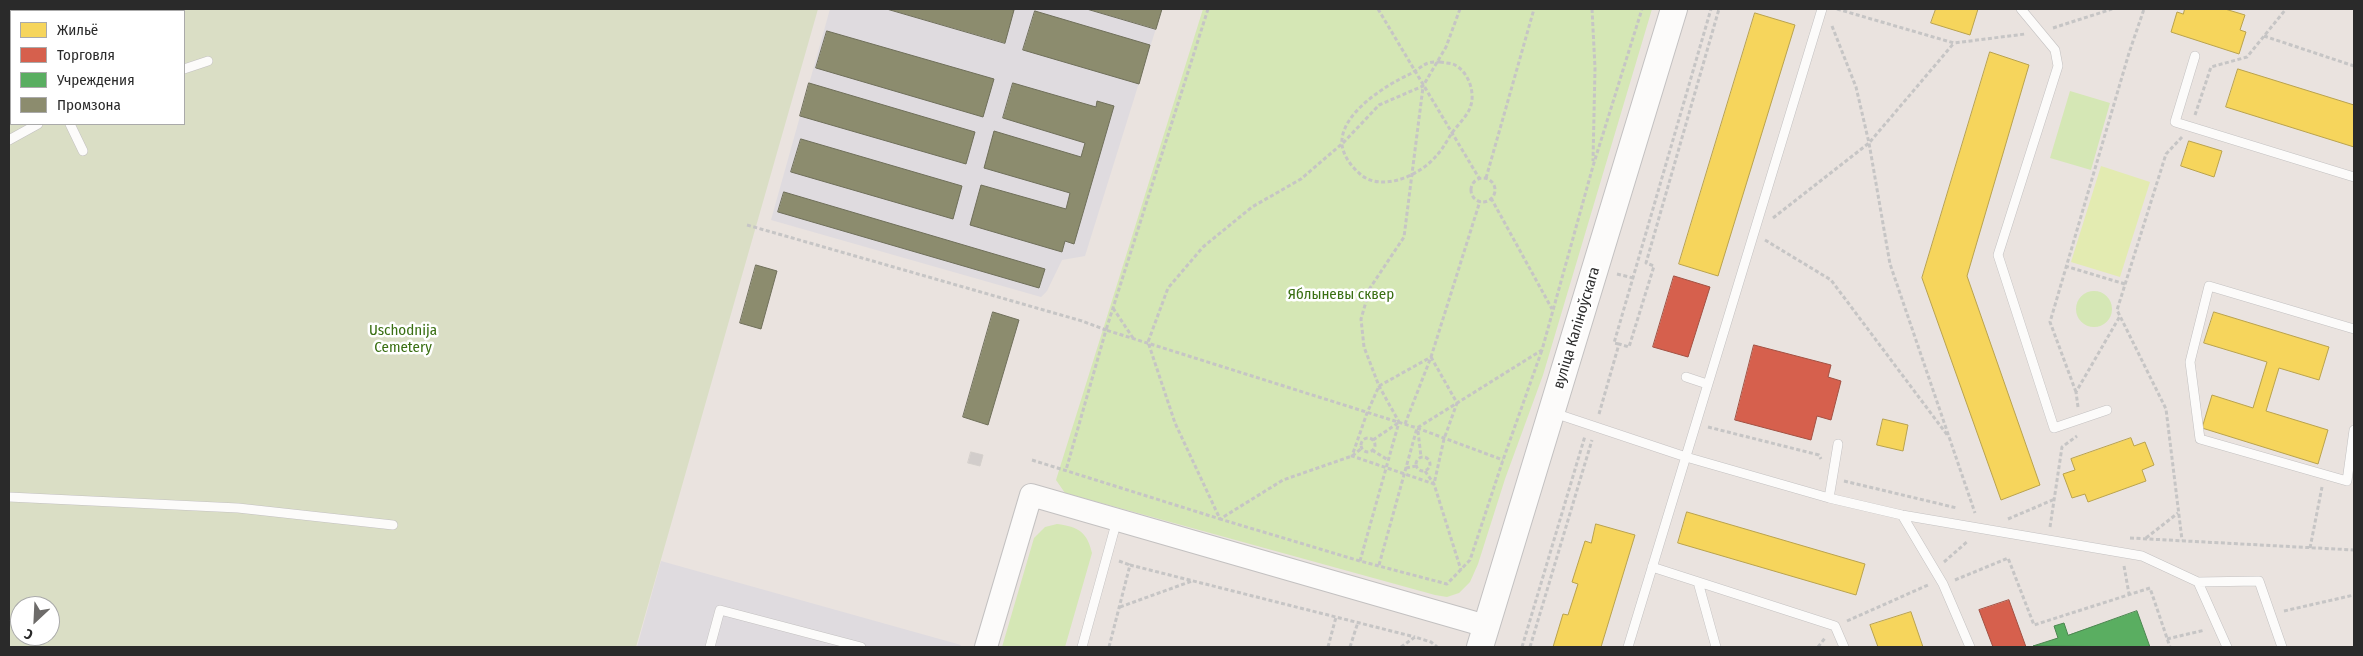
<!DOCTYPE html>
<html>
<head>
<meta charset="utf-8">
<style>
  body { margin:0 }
  #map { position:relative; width:2363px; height:656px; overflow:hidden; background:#eae3df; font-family:"Fira Sans Condensed",sans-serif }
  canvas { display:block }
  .frame { position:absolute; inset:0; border:10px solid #2a2a2a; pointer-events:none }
  .legend { position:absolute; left:10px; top:10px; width:175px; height:115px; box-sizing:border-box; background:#fff; border:1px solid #aaa; margin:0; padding:6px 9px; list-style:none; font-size:15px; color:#2a2a2a }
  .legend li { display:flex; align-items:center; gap:10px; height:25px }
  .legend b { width:25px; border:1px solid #aaa }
  .north { position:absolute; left:10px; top:596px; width:50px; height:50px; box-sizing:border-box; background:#fff; border:1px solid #aaa; border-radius:50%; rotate:205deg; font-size:14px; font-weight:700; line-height:20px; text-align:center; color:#2a2a2a }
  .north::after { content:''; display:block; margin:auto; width:18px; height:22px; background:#6d6b69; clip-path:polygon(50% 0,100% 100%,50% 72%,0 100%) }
</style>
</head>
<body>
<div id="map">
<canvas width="2363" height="656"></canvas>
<div class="frame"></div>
<ul class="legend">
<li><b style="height:14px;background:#f6d55c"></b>Жильё</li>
<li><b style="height:14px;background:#d6604d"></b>Торговля</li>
<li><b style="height:14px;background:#5aae61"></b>Учреждения</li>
<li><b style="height:14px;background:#8c8c6e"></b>Промзона</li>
</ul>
<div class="north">С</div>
</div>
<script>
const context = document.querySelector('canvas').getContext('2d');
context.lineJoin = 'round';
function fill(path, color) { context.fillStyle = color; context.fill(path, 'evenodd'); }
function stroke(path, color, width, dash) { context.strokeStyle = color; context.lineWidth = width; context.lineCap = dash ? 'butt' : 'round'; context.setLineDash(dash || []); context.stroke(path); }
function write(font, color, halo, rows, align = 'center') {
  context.font = font + ' "Fira Sans Condensed",sans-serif'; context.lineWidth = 5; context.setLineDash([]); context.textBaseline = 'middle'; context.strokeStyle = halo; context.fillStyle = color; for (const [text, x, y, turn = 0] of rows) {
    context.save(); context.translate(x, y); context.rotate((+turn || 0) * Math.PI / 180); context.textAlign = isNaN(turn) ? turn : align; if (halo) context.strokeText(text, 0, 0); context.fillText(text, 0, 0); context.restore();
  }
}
fill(new Path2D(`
  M830 9H1162L1085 256 1062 260 1047 291 1041 297 771 220Z
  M661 561 961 645 960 647H637Z`), '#dfdbdf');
fill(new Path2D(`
  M1203 9H1652L1543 375 1505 479 1478 564 1470 582 1459 593 1447 597 1435 595 1065 493 1056 480Z
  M2070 91 2110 103 2091 170 2050 158Z
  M2076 309a18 18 0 1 1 36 0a18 18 0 1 1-36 0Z
  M1057 524C1079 527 1087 532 1092 553L1065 647H1002L1034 538 1045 527Z`), '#d5e7b5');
fill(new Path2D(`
  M9 9H818L636 647H9ZM11 11H184V124H11ZM20 606H50V636H20Z`), '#dadec5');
fill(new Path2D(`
  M2101 166 2150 182 2120 277 2071 262Z`), '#e3ebb1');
const homes = new Path2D(`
  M1936 9H1978L1970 35 1931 23Z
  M2185 9H2225L2245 15 2240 30 2246 32 2239 54 2171 32 2177 12 2183 14Z
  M1755 13 1795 25 1718 276 1679 264Z
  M1990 52 2029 65 1967 276 2040 485 2001 500 1922 278Z
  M2238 69 2354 105V147L2226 107Z
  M2189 141 2222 151 2214 177 2181 166Z
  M2214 312 2329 347 2319 380 2279 368 2266 411 2328 430 2318 464 2202 428 2212 395 2253 408 2267 362 2204 343Z
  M1883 419 1908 425 1903 451 1877 445Z
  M2131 438 2134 446 2145 442 2154 465 2142 470 2146 481 2088 502 2085 494 2072 498 2063 474 2075 470 2071 459Z
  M1687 512 1865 564 1856 595 1678 543Z
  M1596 524 1635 535 1601 647H1553L1563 614 1568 615 1578 584 1572 582 1585 541 1591 543Z
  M1911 612 1923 647H1878L1870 625Z`);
fill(homes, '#f6d55c');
stroke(homes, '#b9a24d', 1);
const shops = new Path2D(`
  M1674 276 1710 287 1688 357 1653 347Z
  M1754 345 1831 365 1828 377 1841 381 1831 420 1817 416 1811 440 1735 420Z
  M2009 600 2026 647H1993L1979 610Z`);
fill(shops, '#d6604d');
stroke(shops, '#a25042', 1);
const public = new Path2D(`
  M2137 611 2150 647 2033 646 2058 638 2054 626 2064 623 2068 635Z`);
fill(public, '#5aae61');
stroke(public, '#4c8650', 1);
const industry = new Path2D(`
  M887 9H1009L1014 10 1005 43Z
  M1087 9H1162L1156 29Z
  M1035 11 1150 45 1139 84 1023 50Z
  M827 31 994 79 983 117 816 68Z
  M809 83 975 132 966 164 800 116Z
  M1013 83 1096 107 1097 101 1114 106 1074 244 1065 241 1062 252 970 225 981 185 1066 209 1070 193 984 168 994 131 1081 157 1085 143 1003 118Z
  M801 139 962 186 953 219 791 172Z
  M784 192 1045 269 1039 288 778 212Z
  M756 265 777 271 761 329 740 323Z
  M993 312 1019 320 988 425 963 417Z`);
fill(industry, '#8c8c6e');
stroke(industry, '#6f6f5a', 1);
const building = new Path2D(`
  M971 452 983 455 980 466 968 463Z`);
fill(building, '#d2cdcb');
stroke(building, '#d4cfcb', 1);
const service = new Path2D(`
  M2021 9 2055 50 2058 66 1998 255 2054 428 2107 410
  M12 11 18 9
  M2195 56 2175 122 2354 177
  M184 69 208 61
  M70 124 83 151
  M9 140 38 124
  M2354 329 2209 286 2190 362 2200 439 2347 481 2354 430
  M1686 377 1707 384
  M1554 413 1686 457 1829 498 1902 515 2142 556 2198 582 2259 581 2282 647
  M9 497 238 508 393 525
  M1829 498 1838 444
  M1902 515 1943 584 1970 647
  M1652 567 1835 626 1844 647
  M1698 582 1716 647
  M2198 582 2227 647
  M710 647 720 610 861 647
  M1082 647 1117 520
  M1628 647 1822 9`);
const tertiary = new Path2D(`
  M986 647 1031 495 1486 626`);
const secondary = new Path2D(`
  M1480 647 1674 9`);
stroke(service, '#c3c1c1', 10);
stroke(tertiary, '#c3c1c1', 24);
stroke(secondary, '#c3c1c1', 28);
stroke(new Path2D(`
  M1208 9 1106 330 1417 428 1503 460
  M1378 9 1479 178
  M1460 9 1446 47 1423 86 1379 105 1344 142 1301 179 1252 207 1203 247 1168 288 1148 342 1175 423 1220 519 1360 561 1447 584 1470 560 1503 460 1542 350
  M1592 9 1595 68 1593 161
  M1837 9 1954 43 2025 34
  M1832 26 1856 87 1869 143 1890 264 1975 513
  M2053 28 2112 9
  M2264 36 2354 66
  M1440 62C1445 63 1451 63 1455 65 1468 72 1475 91 1471 105 1468 116 1458 124 1452 133 1447 140 1443 149 1437 155 1421 175 1382 193 1360 174 1351 166 1344 157 1342 145 1339 114 1386 85 1410 74 1423 67 1424 61 1440 62Z
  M2195 115 2211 67 2247 57 2286 9
  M2182 137 2166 154 2117 310 2166 409 2182 540
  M1486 178 1534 9
  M1471 190a12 12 0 1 1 24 0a12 12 0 1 1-24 0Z
  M1491 198 1552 309
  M1773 218 1869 143 1954 43
  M747 225 1082 321 1106 330 1066 470
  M1765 240 1831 280 1948 436
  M2065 266 2125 284
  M1617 274 1633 278
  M1113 308 1133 338
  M1619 344 1614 343 1711 9
  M1431 357 1457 403 1444 439 1434 484 1352 456 1367 413 1379 386Z
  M2076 392 2050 322 2129 53 2144 9
  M2078 407 2076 392 2120 316
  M1599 414 1619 344 1629 347 1654 266 1646 263 1719 9
  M1405 424 1431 357 1480 201
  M1708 427 1819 455 1821 459
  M1418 431 1421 457
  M1361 445a7 7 0 1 1 14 0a7 7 0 1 1-14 0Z
  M1373 440 1398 423
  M1372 450 1388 460
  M1416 464a7 7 0 1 1 14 0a7 7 0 1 1-14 0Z
  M1032 460 1220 519 1283 480 1352 456 1362 448
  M1406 468 1416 466
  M1425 471 1434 484 1461 570
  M1844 481 1957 508
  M2008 519 2055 499
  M2050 527 2062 447 2077 436
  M2130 538 2354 550
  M2146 538 2178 513
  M2310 548 2322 487
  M1119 561 1130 565
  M1360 561 1399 422 1379 386 1364 347 1361 319 1370 288 1404 237 1423 87
  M1944 562 1968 541
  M1379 565 1417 428 1542 350 1593 166 1642 9
  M2124 566 2129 594
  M1955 580 2008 558 2034 625 2150 588 2170 647
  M1120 607 1192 581
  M2284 611 2354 595
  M1847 621 1928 585
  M2167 639 2205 630
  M1109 647 1130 565 1415 637
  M1328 647 1336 617
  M1350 647 1358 622
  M1401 647 1415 637 1431 642 1437 647
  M1522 647 1585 436
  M1530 647 1592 440
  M1818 647 1825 638`), '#c6c5c5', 3, [4, 2.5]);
stroke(service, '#fcfbfa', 9);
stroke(tertiary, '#fcfbfa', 22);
stroke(secondary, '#fcfbfa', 26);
write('15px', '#3a6f13', '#fff', [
  ["Яблыневы сквер",1341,295],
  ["Uschodnija",403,331],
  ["Cemetery",403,348]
]);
write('15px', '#2a2a2a', '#fff', [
  ["вуліца Каліноўскага",1577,328,-73]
]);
</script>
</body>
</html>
